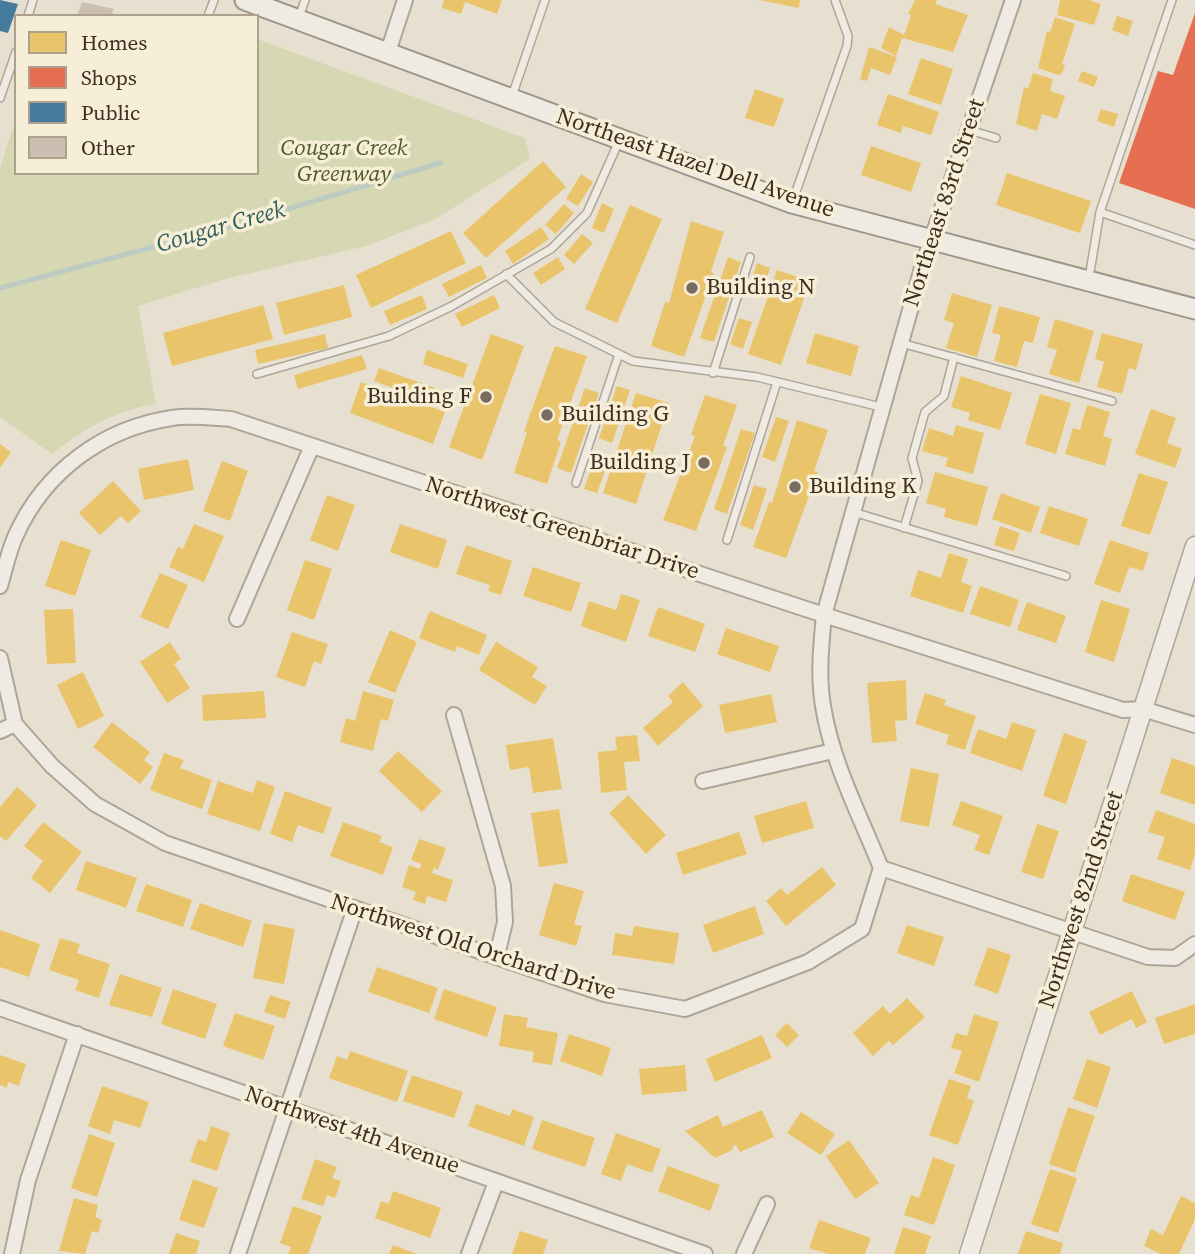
<!DOCTYPE html>
<html>
<head>
<meta charset="utf-8">
<style>
  body { margin:0 }
  #map { position:relative; width:1195px; height:1254px; overflow:hidden; background:#e7e0d1; font-family:"Source Serif 4",serif }
  canvas { display:block }
  .legend { position:absolute; left:14px; top:14px; width:245px; height:161px; box-sizing:border-box; background:#f7eed8; border:2px solid #ada18e; margin:0; padding:9px 12px; list-style:none; font-size:21px; color:#3d2e20 }
  .legend li { display:flex; align-items:center; gap:14px; height:35px }
  .legend b { width:35px; border:2px solid #ada18e }
</style>
</head>
<body>
<div id="map">
<canvas width="1195" height="1254"></canvas>
<ul class="legend">
<li><b style="height:19px;background:#e9c46a"></b>Homes</li>
<li><b style="height:19px;background:#e76f51"></b>Shops</li>
<li><b style="height:19px;background:#457b9d"></b>Public</li>
<li><b style="height:19px;background:#cbbfb2"></b>Other</li>
</ul>
</div>
<script>
const context = document.querySelector('canvas').getContext('2d');
context.lineJoin = 'round';
function fill(path, color) { context.fillStyle = color; context.fill(path, 'evenodd'); }
function stroke(path, color, width, dash) { context.strokeStyle = color; context.lineWidth = width; context.lineCap = dash ? 'butt' : 'round'; context.setLineDash(dash || []); context.stroke(path); }
function write(font, color, halo, rows, align = 'center') {
  context.font = font + ' "Source Serif 4",serif'; context.lineWidth = 7; context.setLineDash([]); context.textBaseline = 'middle'; context.strokeStyle = halo; context.fillStyle = color; for (const [text, x, y, turn = 0] of rows) {
    context.save(); context.translate(x, y); context.rotate((+turn || 0) * Math.PI / 180); context.textAlign = isNaN(turn) ? turn : align; if (halo) context.strokeText(text, 0, 0); context.fillText(text, 0, 0); context.restore();
  }
}
fill(new Path2D(`
  M257 39 525 138 530 159 434 220 366 246 225 279 138 306 156 404C115 411 85 428 52 454L0 417V168L14 124 16 173H257Z`), '#d6d7b3');
fill(new Path2D(`
  M444 0H502L497 14 465 2 461 14 442 8Z
  M759 0H800L799 8Z
  M915 0H937L935 4 968 15 953 52 902 38 896 56 881 48 889 27 904 35 911 15 908 14Z
  M1060 0H1089L1101 4 1094 25 1057 15Z
  M1117 16 1133 21 1128 36 1112 30Z
  M1055 17 1075 24 1062 64 1065 65 1062 74 1058 75 1038 68 1047 31 1050 32Z
  M869 47 897 57 890 75 871 68 867 81 860 79Z
  M921 58 953 69 941 105 908 94Z
  M1082 71 1098 77 1094 87 1078 81Z
  M1033 73 1053 79 1050 91 1065 96 1057 119 1042 114 1037 131 1016 124 1024 87 1028 89Z
  M755 89 784 99 774 127 745 118Z
  M888 94 939 112 931 135 903 126 901 133 877 125Z
  M1101 109 1118 114 1114 127 1097 121Z
  M871 146 921 163 911 192 861 175Z
  M543 161 566 187 486 258 463 233Z
  M1007 173 1091 201 1080 233 996 205Z
  M581 174 593 182 578 206 566 199Z
  M602 203 614 209 604 233 592 228Z
  M564 204 574 213 556 234 545 225Z
  M630 205 662 219 617 323 585 309Z
  M691 221 724 232 711 272 714 273 684 357 651 346 665 302 669 303Z
  M541 227 549 239 513 264 505 251Z
  M451 231 466 263 371 308 356 275Z
  M582 234 593 243 574 264 564 255Z
  M558 257 565 269 541 285 533 273Z
  M728 257 741 262 714 342 700 338Z
  M757 263 770 268 761 295 748 290Z
  M481 265 487 278 449 297 442 284Z
  M777 270 810 281 781 365 748 354Z
  M344 285 352 317 284 335 276 303Z
  M952 293 992 305 977 357 946 348 954 323 944 320Z
  M422 295 427 309 390 325 384 311Z
  M494 295 500 308 462 327 455 314Z
  M263 305 273 339 172 366 163 333Z
  M999 306 1040 317 1033 343 1024 341 1017 367 994 361 1001 335 992 333Z
  M739 318 752 322 743 349 730 344Z
  M1055 319 1094 331 1079 383 1049 374 1057 350 1047 347Z
  M815 333 859 346 851 376 806 363Z
  M1102 333 1143 344 1136 370 1129 368 1122 394 1097 387 1104 362 1095 359Z
  M325 334 328 348 258 364 255 350Z
  M491 334 524 346 482 460 449 447Z
  M555 346 587 356 557 440 561 442 547 484 514 473 527 432 524 431Z
  M427 350 468 364 463 378 423 364Z
  M362 355 367 369 298 389 294 375Z
  M379 368 446 392 441 406 374 381Z
  M961 376 1012 393 1000 430 968 420 970 413 951 407Z
  M361 382 445 412 433 444 350 413Z
  M617 386 630 390 612 443 599 438Z
  M585 388 599 393 571 473 557 468Z
  M636 393 669 403 636 504 603 493Z
  M1040 394 1071 403 1056 454 1025 444Z
  M705 395 737 405 723 446 727 447 696 531 663 520 695 436 691 435Z
  M1087 405 1110 412 1103 436 1112 439 1105 466 1065 454 1073 428 1080 430Z
  M1151 409 1176 418 1167 443 1182 449 1175 468 1135 454Z
  M776 417 789 421 775 462 762 457Z
  M797 420 828 430 814 471 818 472 786 558 753 547 769 502 772 503Z
  M956 425 984 433 973 474 945 466 948 458 922 451 929 428 953 436Z
  M741 429 755 433 727 514 714 509Z
  M0 444 11 452 0 468Z
  M188 459 194 490 144 500 138 469Z
  M222 461 248 471 230 521 203 511Z
  M593 463 606 468 597 493 584 489Z
  M935 472 988 487 977 526 944 517 946 509 926 503Z
  M1139 473 1168 482 1150 535 1121 526Z
  M113 481 141 511 128 523 121 516 100 535 79 513Z
  M754 485 767 489 753 530 740 525Z
  M1001 493 1040 507 1031 533 992 519Z
  M327 495 355 505 338 551 310 540Z
  M1049 506 1088 519 1079 546 1040 533Z
  M194 524 224 536 204 582 169 567 178 547 183 549Z
  M400 524 447 540 438 569 390 552Z
  M1000 526 1020 533 1014 551 994 545Z
  M61 540 91 550 75 596 45 586Z
  M1110 540 1149 553 1143 571 1129 567 1120 593 1094 584Z
  M466 545 512 561 501 595 488 591 490 585 456 574Z
  M949 553 968 559 961 582 972 586 963 613 910 596 918 570 941 578Z
  M305 560 332 569 314 620 287 610Z
  M533 567 581 583 571 612 523 596Z
  M160 573 188 585 168 629 140 617Z
  M980 586 1019 600 1010 627 970 614Z
  M621 594 640 600 626 642 581 626 589 601 616 610Z
  M1101 600 1130 609 1114 662 1085 652Z
  M1027 602 1066 616 1056 643 1017 630Z
  M658 607 705 624 695 652 648 636Z
  M73 609 76 663 47 664 44 610Z
  M430 611 487 635 479 655 457 646 455 652 419 638Z
  M726 628 779 646 770 672 717 654Z
  M390 630 417 642 395 693 368 682Z
  M292 632 328 644 321 664 314 661 305 687 276 677Z
  M170 642 181 659 174 664 190 688 167 703 140 662Z
  M496 642 538 667 532 677 547 686 535 705 479 670Z
  M83 672 104 716 78 729 57 685Z
  M906 680 907 720 895 721 897 741 872 743 867 683Z
  M683 682 703 706 658 746 643 728 673 702 668 696Z
  M264 691 266 718 203 721 202 695Z
  M363 691 394 700 388 721 381 719 373 751 340 742 346 718 355 721Z
  M925 693 946 700 944 705 976 716 965 750 946 744 949 735 915 724Z
  M771 694 777 722 725 733 719 705Z
  M112 722 150 752 144 760 153 767 140 784 93 747Z
  M1012 722 1036 730 1022 771 970 753 978 729 1006 739Z
  M1064 733 1087 741 1066 804 1043 796Z
  M637 735 640 761 624 762 627 790 601 793 598 752 617 750 615 737Z
  M553 738 562 789 533 793 529 767 510 770 506 745Z
  M398 751 442 791 422 812 379 771Z
  M164 753 184 760 180 768 212 780 202 809 150 790Z
  M1172 758 1195 766V805L1160 793Z
  M911 768 939 774 929 827 900 821Z
  M257 780 275 787 260 831 207 814 218 781 253 793Z
  M17 787 37 805 6 841 0 836V807Z
  M285 791 332 808 323 834 298 825 292 842 270 834Z
  M628 795 666 835 646 854 609 813Z
  M806 801 814 828 762 843 754 816Z
  M961 801 1003 816 989 855 974 850 980 835 952 825Z
  M559 809 568 863 539 867 531 813Z
  M1156 810 1195 824V854L1190 870 1157 859 1165 837 1148 832Z
  M43 822 82 852 50 893 31 878 43 861 24 846Z
  M343 822 382 836 379 842 393 847 383 875 330 856Z
  M1037 824 1059 831 1043 879 1021 872Z
  M739 832 747 854 683 875 676 853Z
  M419 839 446 848 438 870 434 868 432 873 453 880 446 902 427 896 425 904 413 900 416 892 402 887 409 865 420 869 421 864 411 860Z
  M86 861 137 878 126 908 76 890Z
  M822 867 836 885 786 926 766 901 781 888 787 895Z
  M1131 874 1185 892 1175 920 1122 901Z
  M554 883 584 891 574 924 582 926 576 946 539 935Z
  M146 884 192 900 183 927 136 911Z
  M200 903 252 921 243 947 190 929Z
  M755 906 764 934 713 953 703 925Z
  M264 923 295 929 284 984 253 978Z
  M907 925 944 937 934 966 897 953Z
  M634 926 679 933 674 964 612 955 615 933 632 936Z
  M0 930 40 944 29 977 0 967Z
  M60 938 80 944 77 953 110 964 99 998 75 990 79 980 49 970Z
  M988 947 1011 955 998 994 974 985Z
  M377 967 438 988 429 1013 368 992Z
  M120 974 162 988 152 1017 109 1005Z
  M173 989 217 1004 205 1039 161 1024Z
  M444 989 497 1007 487 1037 434 1019Z
  M1132 991 1147 1022 1136 1028 1132 1019 1100 1035 1089 1012Z
  M270 995 291 1002 285 1019 264 1012Z
  M907 998 925 1017 893 1045 889 1041 873 1056 853 1033 883 1006 890 1014Z
  M1195 1004V1034L1164 1044 1155 1018Z
  M235 1013 275 1026 263 1060 223 1046Z
  M504 1014 528 1018 526 1027 558 1033 552 1065 532 1062 534 1052 499 1046Z
  M974 1014 999 1022 979 1082 954 1073 962 1051 951 1048 956 1033 967 1036Z
  M787 1023 799 1035 787 1047 775 1035Z
  M569 1034 611 1048 602 1076 560 1061Z
  M762 1035 772 1058 715 1082 706 1059Z
  M350 1051 408 1071 397 1102 329 1078 337 1056 347 1060Z
  M0 1055 26 1064 19 1086 8 1082 7 1088 0 1085Z
  M1087 1059 1111 1067 1097 1108 1073 1099Z
  M685 1065 687 1091 642 1095 639 1069Z
  M412 1075 463 1092 454 1118 403 1101Z
  M949 1079 971 1086 967 1098 974 1101 958 1145 929 1135Z
  M102 1086 149 1102 140 1128 114 1120 110 1134 88 1126Z
  M476 1104 510 1116 512 1109 534 1117 524 1146 468 1126Z
  M1068 1107 1095 1116 1075 1173 1049 1164Z
  M762 1110 774 1137 740 1152 736 1145 732 1147 733 1150 715 1158 685 1131 718 1115 723 1127Z
  M801 1112 835 1134 821 1155 787 1133Z
  M542 1120 595 1138 585 1167 532 1149Z
  M211 1126 230 1133 217 1171 190 1162 198 1139 206 1142Z
  M616 1133 661 1149 652 1173 627 1164 621 1181 601 1174Z
  M89 1134 115 1143 97 1197 71 1188Z
  M849 1140 879 1183 855 1199 826 1156Z
  M933 1157 955 1165 934 1225 904 1215 911 1195 919 1198Z
  M315 1159 337 1167 332 1178 341 1181 335 1198 327 1195 323 1206 301 1199Z
  M668 1166 720 1185 710 1211 658 1191Z
  M1050 1169 1077 1178 1058 1233 1031 1224Z
  M193 1179 218 1188 204 1228 179 1220Z
  M393 1191 441 1208 430 1238 375 1218 381 1201 389 1204Z
  M1181 1196 1195 1203V1219L1179 1254H1161L1144 1246 1151 1229 1163 1235Z
  M74 1198 98 1205 95 1217 102 1220 98 1233 92 1231 85 1254 59 1251Z
  M293 1206 322 1216 308 1254H288L291 1247 280 1243Z
  M819 1220 871 1238 865 1254H828L809 1248Z
  M903 1227 931 1236 925 1254H894Z
  M520 1231 548 1240 543 1254H512Z
  M1026 1231 1063 1243 1060 1254H1018Z
  M176 1233 200 1241 196 1254H169Z
  M393 1245 417 1254H389Z`), '#e9c46a');
fill(new Path2D(`
  M1195 13V209L1119 183 1158 71 1173 75Z`), '#e76f51');
fill(new Path2D(`
  M0 0 18 4 8 33 0 31Z`), '#457b9d');
stroke(new Path2D(`
  M0 288 235 225 440 163`), '#bcccc2', 5);
fill(new Path2D(`
  M82 2 114 9 112 13 119 16H77Z`), '#cbbfb2');
const service = new Path2D(`
  M28 16 33 0
  M208 16 214 0
  M298 20 305 0
  M0 98 16 52
  M511 99 545 0
  M969 130 996 138
  M792 203 847 46 848 36 835 0
  M1100 212 1172 0
  M506 274 554 322 633 361 757 377 881 407
  M1089 278 1100 212 1195 245
  M901 343 1112 401
  M713 373 750 257
  M257 374 389 336 452 306 551 249 587 213 619 141
  M576 483 619 354
  M853 512 1066 576
  M904 528 918 481 912 458 925 412 944 396 954 357
  M727 540 777 382`);
const minor = new Path2D(`
  M387 55 405 0
  M0 586C5 569 9 550 16 535 45 471 104 428 172 418 191 415 213 418 231 419L824 615 1123 710 1143 709 1195 725
  M237 619 312 446
  M0 658 15 724 52 766 95 804 165 843 604 994 685 1009 808 962 862 929 881 868 1148 957 1175 958 1195 944
  M454 715 503 886 505 922 497 955
  M0 731 15 724
  M703 781 833 751
  M881 868C860 815 832 763 823 706 818 676 821 646 824 615L922 268 1013 0
  M0 1008 705 1254
  M12 1254 28 1180 77 1034
  M238 1254 354 911
  M469 1254 496 1182
  M744 1254 767 1204`);
const tertiary = new Path2D(`
  M969 1254 1195 546`);
const secondary = new Path2D(`
  M245 0 792 203 1195 309`);
stroke(service, '#ada599', 10);
stroke(minor, '#ada599', 18);
stroke(tertiary, '#ada599', 21);
stroke(secondary, '#9c958a', 23);
stroke(service, '#efebe3', 7);
stroke(minor, '#efebe3', 14);
stroke(tertiary, '#efebe3', 18);
stroke(secondary, '#efebe3', 19);
for (const [x, y, r, color] of [
  [692,288,7,"#786c5e"],
  [486,397,7,"#786c5e"],
  [547,415,7,"#786c5e"],
  [704,463,7,"#786c5e"],
  [795,487,7,"#786c5e"]
]) { const dot = new Path2D(); dot.arc(x, y, r, 0, 2 * Math.PI); context.fillStyle = color; context.fill(dot); stroke(dot, '#f7eed8', 2.5); }
write('italic 23px', '#4d5a26', '#f7eed8', [
  ["Cougar Creek",344,149],
  ["Greenway",344,175]
]);
write('23px', '#3d2e20', '#f7eed8', [
  ["Northeast Hazel Dell Avenue",695,164,19],
  ["Northeast 83rd Street",945,203,-72],
  ["Northwest Greenbriar Drive",562,529,18],
  ["Northwest 82nd Street",1082,900,-72],
  ["Northwest Old Orchard Drive",473,948,18],
  ["Northwest 4th Avenue",352,1131,19]
]);
write('23px', '#3d2e20', '#f7eed8', [
  ["Building N",706,288],
  ["Building F",472,397,"right"],
  ["Building G",561,415],
  ["Building J",690,463,"right"],
  ["Building K",809,487]
], 'left');
write('italic 24px', '#2f5d5a', '#f7eed8', [
  ["Cougar Creek",221,228,-16]
]);
</script>
</body>
</html>
